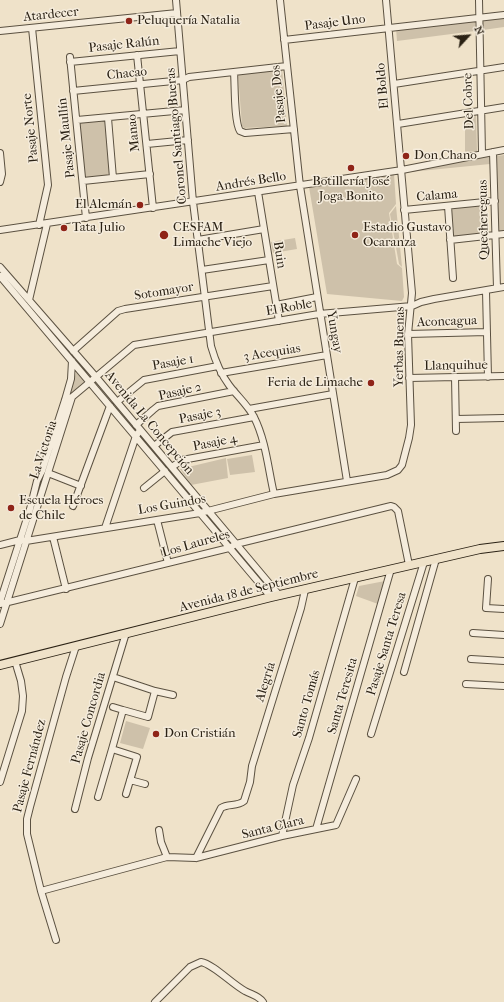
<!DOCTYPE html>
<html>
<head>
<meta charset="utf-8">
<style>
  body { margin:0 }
  #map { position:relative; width:504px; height:1002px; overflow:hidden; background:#efe2c9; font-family:"IM FELL French Canon",serif }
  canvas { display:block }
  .north { position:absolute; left:448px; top:16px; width:40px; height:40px; -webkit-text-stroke:3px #f5ecdc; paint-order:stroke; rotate:64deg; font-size:11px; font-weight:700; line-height:16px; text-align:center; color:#2a2114 }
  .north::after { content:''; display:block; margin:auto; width:14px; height:18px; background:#2a2114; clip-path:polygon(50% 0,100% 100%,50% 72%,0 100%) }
</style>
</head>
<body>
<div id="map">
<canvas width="504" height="1002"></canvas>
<div class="north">N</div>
</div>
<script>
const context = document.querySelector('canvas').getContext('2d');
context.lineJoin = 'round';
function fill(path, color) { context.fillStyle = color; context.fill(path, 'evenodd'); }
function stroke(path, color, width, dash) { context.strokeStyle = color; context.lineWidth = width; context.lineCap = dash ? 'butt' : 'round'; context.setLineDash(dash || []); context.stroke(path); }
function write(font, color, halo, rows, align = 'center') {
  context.font = font + ' "IM FELL French Canon",serif'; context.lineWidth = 3; context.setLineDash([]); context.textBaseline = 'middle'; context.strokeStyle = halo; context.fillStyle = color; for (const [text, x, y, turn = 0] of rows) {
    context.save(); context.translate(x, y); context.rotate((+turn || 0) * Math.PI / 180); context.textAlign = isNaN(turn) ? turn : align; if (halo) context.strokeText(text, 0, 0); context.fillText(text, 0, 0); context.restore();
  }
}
fill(new Path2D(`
  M504 17V27L483 30V19Z
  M475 19V31L397 41 396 28Z
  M282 68 287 126 244 128 242 126 238 74Z
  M476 113 477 151 465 152V115Z
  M106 119 111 176 85 178 79 121Z
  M490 154V164L410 172V168Z
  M504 155V231H498L497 156Z
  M394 174 396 204 389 213 397 264 402 268 404 297 402 301 327 294 309 187Z
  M486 204 489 233 452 238 450 208Z
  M396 206 402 267 399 264 390 214Z
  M295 238 297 249 273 253 271 242Z
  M77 369 86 380 71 393V391Z
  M252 455 255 472 230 475 227 459Z
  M226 458 228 478 191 485 180 469Z
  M385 581 378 604 356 596 359 586Z
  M126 721 150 728 143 749 120 743Z`), '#cec1aa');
const minor = new Path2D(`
  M176 0 193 202 211 346C215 360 220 373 229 385 237 396 247 404 254 417 266 441 268 468 274 494
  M280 0 300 186 347 481
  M479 0 482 153
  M32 28 48 185 39 225
  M0 31 177 13
  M284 40 504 15
  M137 55 153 208
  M70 57 86 218
  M70 62 180 51
  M234 72C235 85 234 122 240 131L245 133 294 129
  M394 84 504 67
  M73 91 183 80 189 77 287 66
  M108 118 113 178
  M77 120 185 110
  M398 124 504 107
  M147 144 188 140
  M493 152 497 288
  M0 153 2 174 0 182
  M83 181 150 174
  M258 192 279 321
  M448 206 453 278
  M404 210 495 201
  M0 230 402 170 504 150
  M198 240 264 229
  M450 240 504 234
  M0 267 96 377 279 595
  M202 270 269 260
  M0 276 271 597
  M486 291 488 377
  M29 300 47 224
  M276 305 317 297
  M408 334 487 332
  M73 351 118 311 125 309 273 286
  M221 373 327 355
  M455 377 456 431
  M409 378 504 376
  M65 400 72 397 134 345 319 314 412 306 421 302 434 299 504 287
  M117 402 144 380 218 366
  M249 409 333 394
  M456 419 504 418
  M136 425 153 410 158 406 234 391
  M154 446 172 432 254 417
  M172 467 182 460 264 445
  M48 473 81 486
  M144 488 165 471
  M73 506 110 406
  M157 520 168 563
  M105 528 136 436 138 433
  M53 537 66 589
  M0 545 20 540 26 541 200 513 274 494 387 475 398 470 402 465 409 438 411 425 408 334 412 293 386 0
  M488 579 486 608 504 609
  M0 602 30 509 37 481 42 471 65 400 71 379 72 361
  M0 604 229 548 236 544 391 506 394 507 398 511 409 565
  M0 624 72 397
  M473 633 504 635
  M471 659 504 661
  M404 672 436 559
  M113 677 155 691 148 717 123 710 112 749 137 757 126 794
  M466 684 504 686
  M155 691 173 695
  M113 707 123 710
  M371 734 424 562
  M130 780 145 784
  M0 782 22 711 23 696 21 681 15 661
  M98 797 112 749
  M75 809 88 758 126 633
  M316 829 391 569
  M159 830 161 842 167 857
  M282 836 293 785 309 738 355 578
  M196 858 221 808C228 803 237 807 244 801L250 782 252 766 301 608 305 590
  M41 891 167 857 196 858 282 836 336 825 356 779
  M56 940 41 891 27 834V819L30 807 66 677 76 646
  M155 1002 190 967 201 962C213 964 232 984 245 991 252 995 258 995 263 1002`);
const major = new Path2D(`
  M0 665 271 597 480 549 504 546`);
stroke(minor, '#5b5141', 8);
stroke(major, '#2a2114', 10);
stroke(minor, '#f5ecdc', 6);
stroke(major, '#efe2c9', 8);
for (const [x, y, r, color] of [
  [129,21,4,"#8f2418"],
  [406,156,4,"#8f2418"],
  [351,168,4,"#8f2418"],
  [140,205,4,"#8f2418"],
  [64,228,4,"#8f2418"],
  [164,235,5,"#8f2418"],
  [355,235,4,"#8f2418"],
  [371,383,4,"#8f2418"],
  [11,508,4,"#8f2418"],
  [156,734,4,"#8f2418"]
]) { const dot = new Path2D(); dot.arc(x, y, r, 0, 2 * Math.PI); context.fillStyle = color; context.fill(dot); stroke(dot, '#f5ecdc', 1.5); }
write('13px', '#2a2114', '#f5ecdc', [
  ["Atardecer",51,15,-6],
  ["Pasaje Uno",335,23,-7],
  ["Pasaje Ralún",124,45,-6],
  ["Chacao",127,74,-6],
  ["El Boldo",383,86,-95],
  ["Pasaje Dos",279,94,-96],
  ["Del Cobre",469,101,-92],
  ["Pasaje Norte",31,128,-96],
  ["Manao",134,133,-96],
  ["Coronel Santiago Bueras",177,136,-95],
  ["Pasaje Maullín",67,138,-96],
  ["Andrés Bello",251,182,-9],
  ["Calama",437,196,-5],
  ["Quechereguas",484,220,-91],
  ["Buin",279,255,81],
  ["Sotomayor",164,292,-9],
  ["El Roble",289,308,-10],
  ["Aconcagua",447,322,-2],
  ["Yungay",334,332,80],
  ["Yerbas Buenas",400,347,-89],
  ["3 Acequias",272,353,-9],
  ["Pasaje 1",173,363,-10],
  ["Llanquihue",456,366,-1],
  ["Pasaje 2",180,392,-13],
  ["Pasaje 3",200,416,-11],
  ["Avenida La Concepción",149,423,50],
  ["Pasaje 4",215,443,-11],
  ["La Victoria",44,450,-72],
  ["Los Guindos",172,505,-10],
  ["Los Laureles",196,544,-16],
  ["Avenida 18 de Septiembre",249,591,-14],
  ["Pasaje Santa Teresa",387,644,-73],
  ["Alegría",266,682,-73],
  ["Santa Teresita",343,696,-74],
  ["Santo Tomás",307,704,-74],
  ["Pasaje Concordia",89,718,-74],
  ["Pasaje Fernández",30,766,-75],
  ["Santa Clara",273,828,-14]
]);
write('13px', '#2a2114', '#f5ecdc', [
  ["Peluquería Natalia",137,21],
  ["Don Chano",414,156],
  ["Botillería José",351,182,"center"],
  ["Joga Bonito",351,197,"center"],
  ["El Alemán",132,205,"right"],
  ["Tata Julio",72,228],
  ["CESFAM",173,228],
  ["Limache Viejo",173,243],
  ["Estadio Gustavo",363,228],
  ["Ocaranza",363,243],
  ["Feria de Limache",363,383,"right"],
  ["Escuela Héroes",19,501],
  ["de Chile",19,516],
  ["Don Cristián",164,734]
], 'left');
</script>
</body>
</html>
